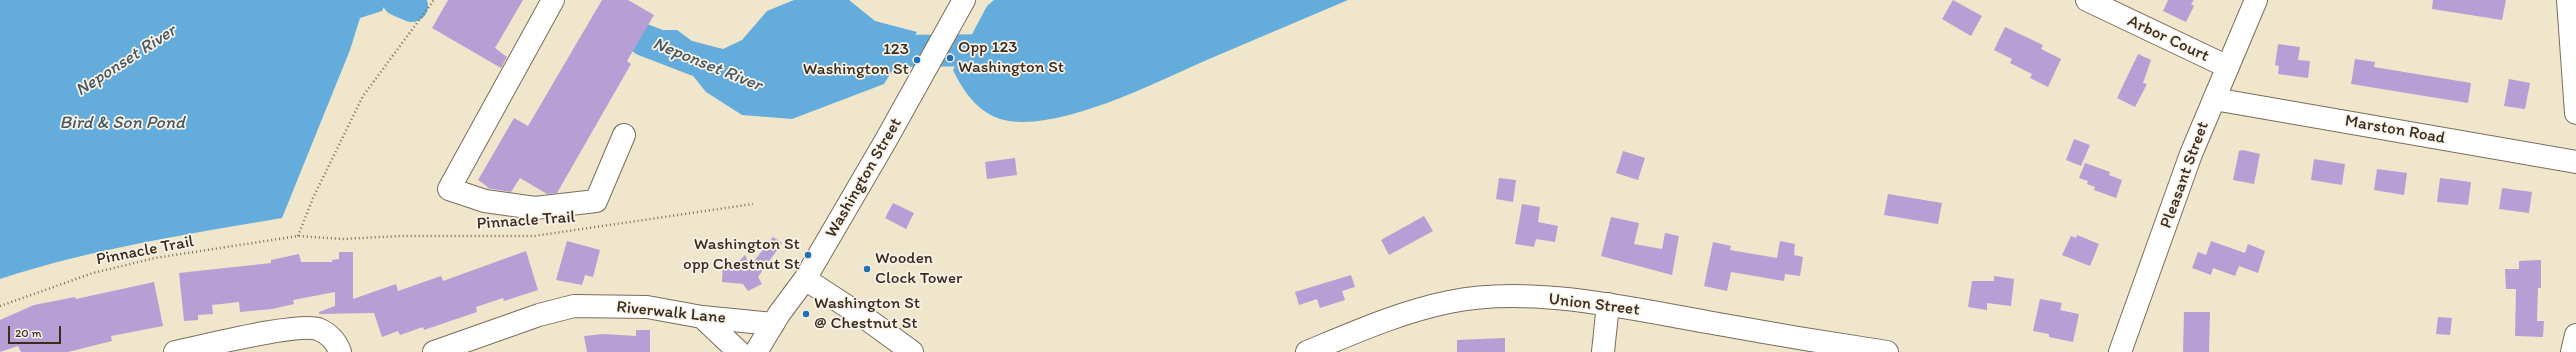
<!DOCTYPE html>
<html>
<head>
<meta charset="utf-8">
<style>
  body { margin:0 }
  #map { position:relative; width:2576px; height:352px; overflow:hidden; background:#f0e6cc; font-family:Itim,sans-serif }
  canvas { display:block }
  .scale { position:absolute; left:8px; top:326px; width:53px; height:18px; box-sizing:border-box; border:2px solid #3b2a1e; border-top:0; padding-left:5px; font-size:12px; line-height:14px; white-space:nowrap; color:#3b2a1e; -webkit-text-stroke:3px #f7f3e8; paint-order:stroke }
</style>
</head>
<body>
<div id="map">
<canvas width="2576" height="352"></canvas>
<div class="scale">20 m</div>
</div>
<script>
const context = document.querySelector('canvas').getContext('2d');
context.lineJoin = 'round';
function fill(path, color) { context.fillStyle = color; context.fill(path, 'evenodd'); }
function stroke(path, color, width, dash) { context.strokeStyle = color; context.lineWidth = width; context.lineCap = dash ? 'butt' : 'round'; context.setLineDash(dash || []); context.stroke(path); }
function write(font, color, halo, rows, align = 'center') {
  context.font = font + ' Itim,sans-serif'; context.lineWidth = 3.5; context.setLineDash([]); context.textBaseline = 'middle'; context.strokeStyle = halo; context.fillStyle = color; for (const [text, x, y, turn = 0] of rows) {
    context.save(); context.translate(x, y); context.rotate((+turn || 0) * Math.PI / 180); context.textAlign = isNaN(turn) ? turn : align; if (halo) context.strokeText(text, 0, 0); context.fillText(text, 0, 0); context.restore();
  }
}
fill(new Path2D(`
  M0 0H387L382 11 360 18 350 50 282 218C188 234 91 249 0 279Z
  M794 0H849L875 21 917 32 884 84 792 119 742 115 706 92 681 61 649 58 664 30H677L692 41 723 49 742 40 767 11Z
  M994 0H1348C1302 20 1255 39 1209 59 1156 82 1066 129 1009 121 981 117 964 93 953 70L987 6Z`), '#63acdb');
stroke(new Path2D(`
  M398 0 412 6
  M644 40 696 60
  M863 57 888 51 1008 50`), '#63acdb', 32);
fill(new Path2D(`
  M448 0H523L495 48 507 57 501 68 432 28Z
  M602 0H628L654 15 627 61 631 64 557 193 547 194 520 178 511 192 487 188 488 187 478 180 514 118 528 126Z
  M1953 0 1982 16 1971 36 1942 19Z
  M2168 0H2194L2191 4 2194 6 2186 22 2163 11Z
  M2433 0H2506L2502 20 2432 9Z
  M2005 27 2043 45 2041 49 2061 59 2048 87 2030 78 2032 74 2010 63 2012 59 1994 50Z
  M2278 44 2300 47 2298 60 2310 61 2308 78 2278 74 2279 66 2275 65Z
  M2138 54 2151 60 2143 83 2147 84 2135 107 2117 98Z
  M2355 59 2375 62 2374 67 2471 83 2468 103 2351 84Z
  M2509 79 2530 83 2525 109 2504 106Z
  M2074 139 2090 145 2081 166 2066 160Z
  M2243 150 2260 154 2254 184 2233 180 2239 151Z
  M1623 151 1645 158 1638 180 1616 173Z
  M1015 158 1017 175 987 179 985 162Z
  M2314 159 2345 164 2342 185 2311 180Z
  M2085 163 2110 172 2109 175 2122 180 2116 198 2094 190 2095 187 2087 184 2088 181 2079 178Z
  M2377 169 2407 173 2404 195 2374 190Z
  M1499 178 1516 180 1513 202 1496 199Z
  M2440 178 2471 182 2468 205 2437 202Z
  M2502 188 2532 192 2529 213 2499 209Z
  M1888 194 1942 203 1938 224 1884 215Z
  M893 203 914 213 906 229 885 218Z
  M1522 204 1540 207 1538 222 1558 226 1555 242 1536 239 1534 247 1515 244Z
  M1424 216 1433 231 1389 255 1381 240Z
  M1611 217 1639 223 1634 244 1662 249 1665 233 1679 236 1672 275 1601 256Z
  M2077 235 2099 244 2090 266 2062 255 2071 236 2076 238Z
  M773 237 782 243 758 277 762 284 748 291 743 284 722 282 723 261 738 262 745 255 750 266Z
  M567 241 600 250 593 277 585 275 582 285 556 280Z
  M1780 241 1795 244 1794 255 1803 257 1800 276 1785 274 1784 281 1731 272 1727 291 1704 286 1713 242 1731 246 1730 250 1777 258Z
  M2211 241 2245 253 2248 244 2265 251 2258 273 2239 266 2235 276 2213 268 2211 275 2192 268 2198 252 2206 255Z
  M526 251 538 290 504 301 503 298 476 307 477 312 424 330 423 327 400 335 398 331 382 337 374 313 319 314V312L335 306V292L293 300 294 304 272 309 240 312 239 302 212 305 213 314 198 315V320L184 321 179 273 271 263V260L299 254 301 262H332V260L339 259V252H353V299L396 284 398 291 441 276 443 281Z
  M2541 260V288H2538L2537 321H2544L2543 337 2515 336 2516 289H2506L2505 269H2519V261Z
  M1351 275 1355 287 1342 291 1345 300 1320 308 1317 299 1299 305 1295 292Z
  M1994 276 2014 279 2011 306 1987 303V310L1968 307 1972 281H1994Z
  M154 282 163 326 111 336 112 341 68 352H21L18 346 0 352V320L34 305 75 297 76 299Z
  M2040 299 2062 303 2060 310 2079 314 2073 342 2049 337V334L2033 331Z
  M2184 312H2210L2209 352H2183Z
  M2438 317 2452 318 2450 335 2436 334Z
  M636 330H650V352H587L584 336 603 334 636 336Z
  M1505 338V352H1457V340Z`), '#b69fd4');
const minor = new Path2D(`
  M553 0 449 189 485 201 535 208 596 201 624 135
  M2087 0 2228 67
  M2568 0 2576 113
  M2214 99 2576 162
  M702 317 739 352
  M175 352C201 347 297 322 318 329 330 334 336 341 340 352
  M434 352 539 315 574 306 647 307 702 317 773 324
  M1603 352 1608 304
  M2120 352 2191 154 2256 0
  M2572 352 2576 335`);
const major = new Path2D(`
  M805 279 871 322 912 352
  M756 352 779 314 805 279 886 140 964 0
  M1307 352C1353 333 1400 312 1449 302 1529 285 1628 308 1707 322 1767 333 1827 343 1887 352`);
stroke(minor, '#7a6c5b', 24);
stroke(major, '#7a6c5b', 24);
stroke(new Path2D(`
  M298 236 313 198 363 96 434 0
  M0 306 93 273 155 258 298 236 342 239 400 236H534L753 204`), '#7a6c5b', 2.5, [1, 3]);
stroke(minor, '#fff', 22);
stroke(major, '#fff', 22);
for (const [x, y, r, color] of [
  [950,58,4,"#1f6fb2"],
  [917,60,4,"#1f6fb2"],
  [808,255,4,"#1f6fb2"],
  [867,269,4,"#1f6fb2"],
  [806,314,4,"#1f6fb2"]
]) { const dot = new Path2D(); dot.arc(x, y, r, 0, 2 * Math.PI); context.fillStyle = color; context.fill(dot); stroke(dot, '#f7f3e8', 1.5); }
write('17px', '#3b2a1e', '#f7f3e8', [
  ["Arbor Court",2168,39,25],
  ["Marston Road",2395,130,10],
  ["Pleasant Street",2185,175,-70],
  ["Washington Street",864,178,-60],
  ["Pinnacle Trail",526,221,-4],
  ["Pinnacle Trail",145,251,-11],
  ["Union Street",1594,305,7],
  ["Riverwalk Lane",671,313,6]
]);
write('17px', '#3b2a1e', '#f7f3e8', [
  ["Opp 123",958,48],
  ["Washington St",958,68],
  ["123",909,50,"right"],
  ["Washington St",909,70,"right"],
  ["Washington St",800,245,"right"],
  ["opp Chestnut St",800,265,"right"],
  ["Wooden",875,259],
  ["Clock Tower",875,279],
  ["Washington St",814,304],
  ["@ Chestnut St",814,324]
], 'left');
write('italic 18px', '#495860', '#f7f3e8', [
  ["Neponset River",126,61,-33],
  ["Neponset River",707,65,22],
  ["Bird & Son Pond",122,123]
]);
</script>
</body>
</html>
